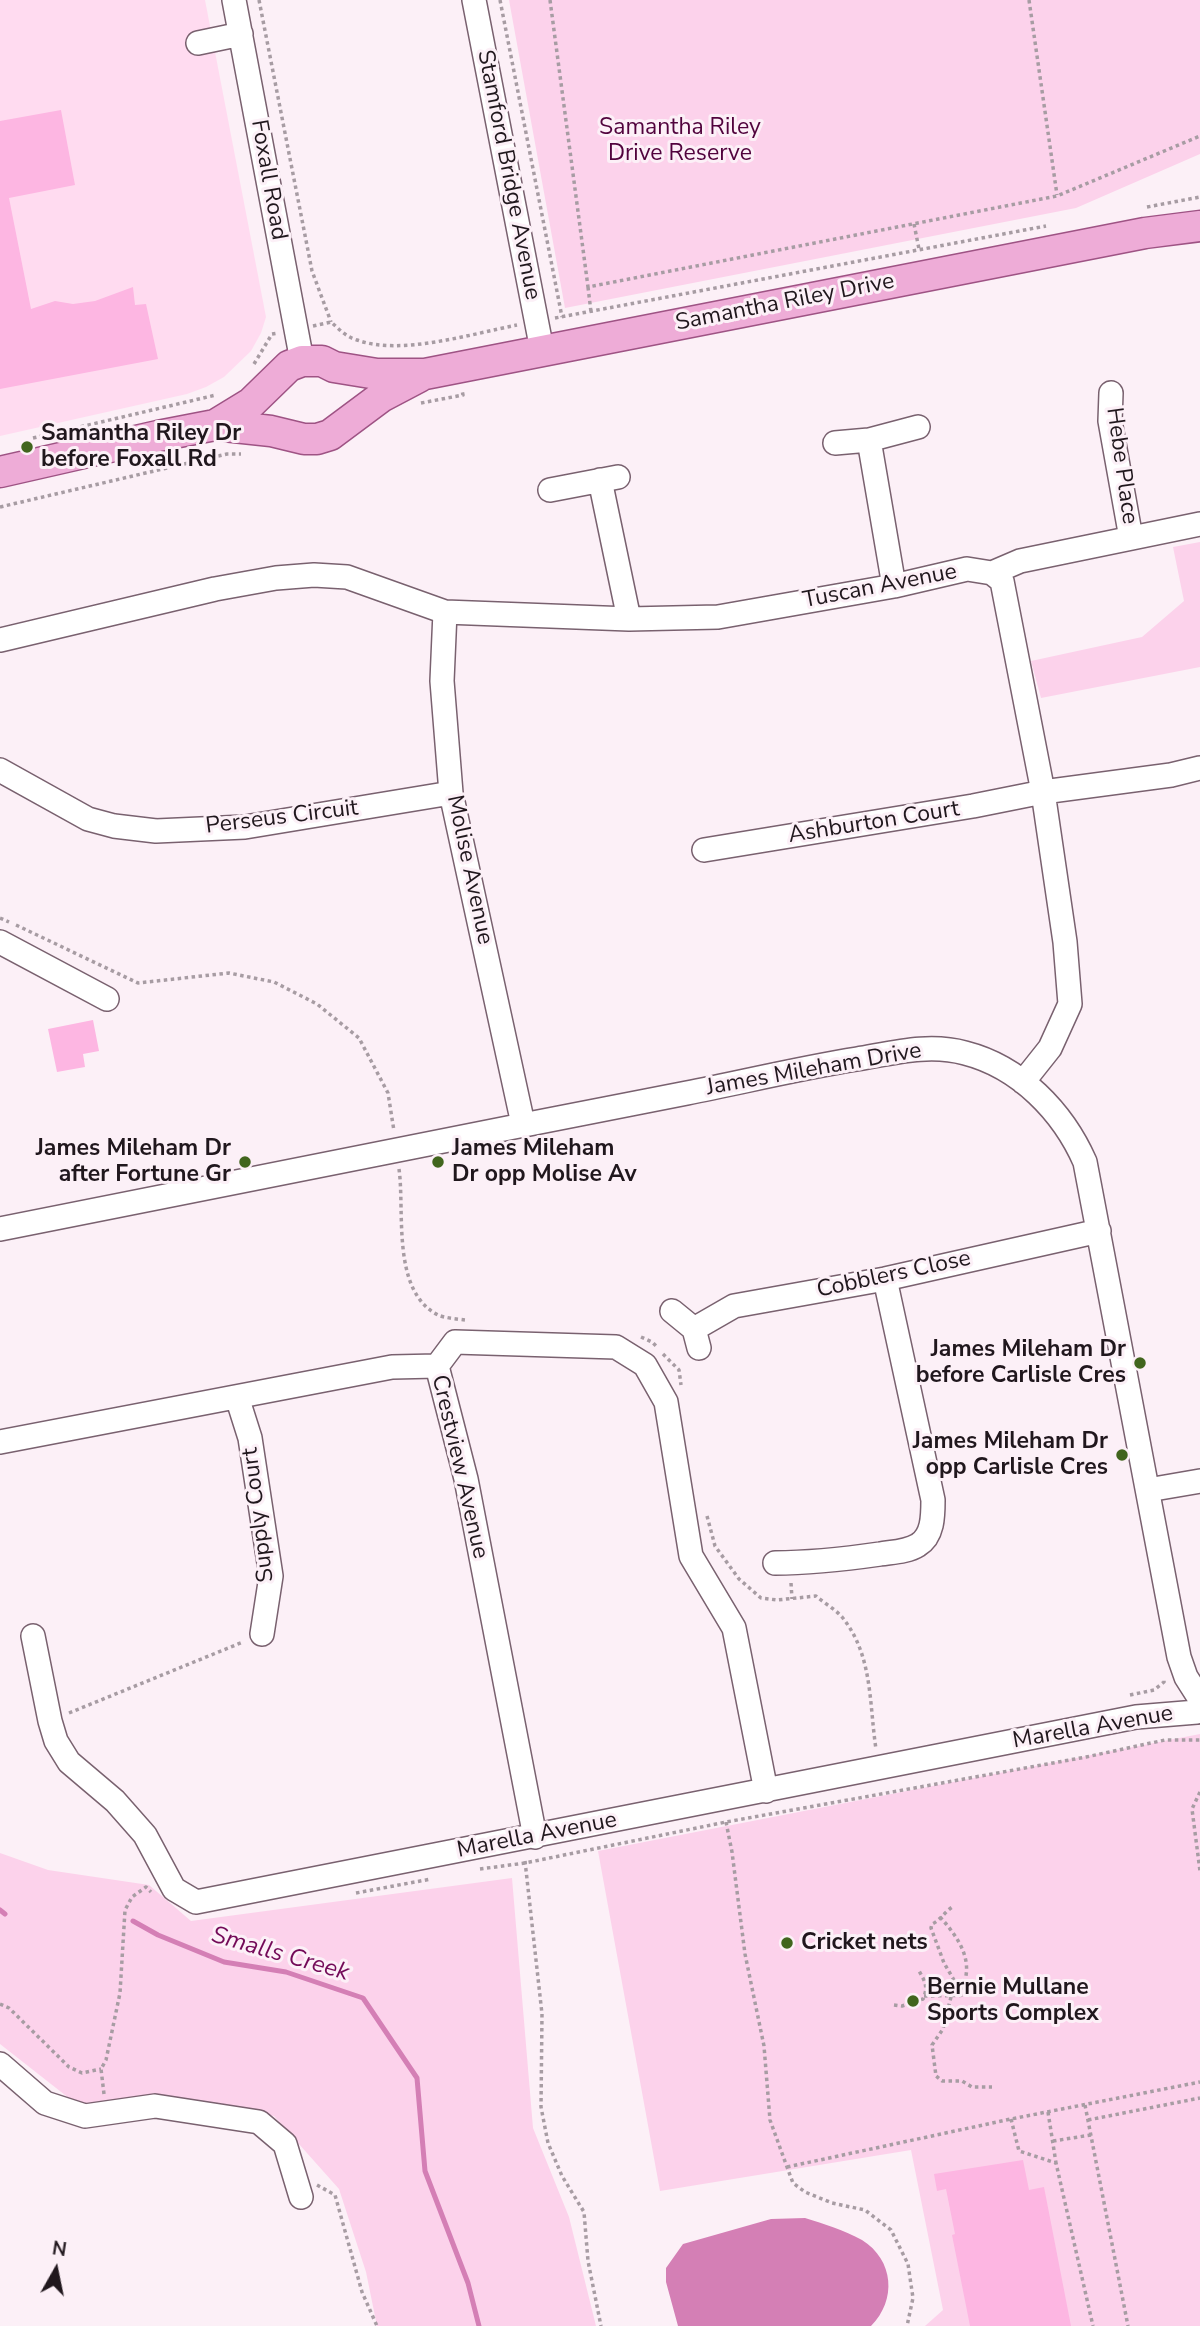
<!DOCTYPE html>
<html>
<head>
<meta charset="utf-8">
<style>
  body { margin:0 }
  #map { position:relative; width:1200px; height:2326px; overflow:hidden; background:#fcf0f7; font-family:"Nunito Sans",sans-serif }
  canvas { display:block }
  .north { position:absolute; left:21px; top:2235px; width:70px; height:70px; -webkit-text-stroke:5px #fcf0f7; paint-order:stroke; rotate:9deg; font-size:19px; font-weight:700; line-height:28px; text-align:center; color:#20171d }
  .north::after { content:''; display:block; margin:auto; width:24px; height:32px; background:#20171d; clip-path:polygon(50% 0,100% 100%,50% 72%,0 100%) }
</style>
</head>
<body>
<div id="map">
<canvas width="1200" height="2326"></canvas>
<div class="north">N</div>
</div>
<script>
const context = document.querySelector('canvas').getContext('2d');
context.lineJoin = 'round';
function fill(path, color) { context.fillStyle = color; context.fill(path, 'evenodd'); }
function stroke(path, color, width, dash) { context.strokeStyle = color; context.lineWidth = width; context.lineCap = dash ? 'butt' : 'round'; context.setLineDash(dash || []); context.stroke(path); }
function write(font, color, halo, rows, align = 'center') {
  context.font = font + ' "Nunito Sans",sans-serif'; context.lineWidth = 6; context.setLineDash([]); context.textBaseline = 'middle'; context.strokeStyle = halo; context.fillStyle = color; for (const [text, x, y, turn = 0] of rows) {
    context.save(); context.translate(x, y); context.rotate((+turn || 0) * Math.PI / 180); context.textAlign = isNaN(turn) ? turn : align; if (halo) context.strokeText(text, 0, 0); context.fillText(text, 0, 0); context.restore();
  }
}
fill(new Path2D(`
  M0 0H205L266 317 261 333 251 351 224 377 206 387 187 394 0 436Z`), '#ffdbf0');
fill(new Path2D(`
  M509 0H1200V154L1076 208 565 308Z
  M1200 542V667L1041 698 1031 661 1142 637 1184 601 1173 547Z
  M1200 1734V2326H925L943 2310 911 2150 660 2191 598 1851Z
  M0 1853 48 1870 149 1885 191 1921 512 1878 533 2128 569 2217 596 2326H377L366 2272 339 2189 274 2116 199 2102 79 2106 0 2044Z`), '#fcd2eb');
fill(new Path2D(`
  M805 2218C824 2224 844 2230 862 2240 894 2260 897 2300 871 2326H678L666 2282V2268L683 2244 771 2219Z`), '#d47fb5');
stroke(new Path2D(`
  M0 1910 5 1914
  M133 1921 158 1935 224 1962 286 1972 363 1998 417 2078 425 2171 468 2283 479 2326`), '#d47fb5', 5);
fill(new Path2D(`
  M61 110 75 185 9 198 31 309 55 301 73 304 95 301 133 287 135 305 146 304 158 359 0 389V121Z
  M93 1020 99 1051 83 1054 85 1067 57 1072 48 1029Z
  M1023 2160 1029 2190 1044 2187 1071 2326H970L952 2235 955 2234 946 2189 937 2191 934 2174Z`), '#fdb6e2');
const minor = new Path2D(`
  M234 0 302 361
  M474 0 542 350
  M198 43 241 34
  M1111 393 1110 421 1131 538
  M869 440 894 586
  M835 443 869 440 918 427
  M600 480 629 619
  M550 490 618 477
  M992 573 1020 561 1200 524
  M445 612 442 681 451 793 523 1124
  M0 640 215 589 276 578 314 575 347 577 445 612 629 619 718 617 894 586 967 569 992 573 1002 581 1043 792 1065 942 1070 1004 1050 1048 1023 1082
  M0 770 88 819 114 826 156 831 245 827 451 793
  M704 850 973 806 1043 792 1171 775 1200 768
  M0 942 107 999
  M0 1229C229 1182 458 1138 687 1093 743 1082 800 1068 857 1059 893 1053 929 1043 965 1053 1020 1067 1063 1112 1085 1162L1179 1657 1186 1677 1200 1699
  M672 1311 694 1329 699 1348
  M694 1329 734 1306 885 1279 1099 1231
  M437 1366 455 1342 616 1347 645 1365 666 1402 691 1556 734 1628 766 1791
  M237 1397 250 1438 271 1576 262 1634
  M0 1442 392 1367 437 1366 466 1479 535 1837
  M1148 1490 1200 1481
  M775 1563C811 1563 845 1559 880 1554 892 1552 907 1552 918 1545 933 1536 933 1516 933 1500L885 1279
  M33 1636 50 1721 56 1741 69 1762 115 1801 145 1835 174 1889 196 1902 1136 1717 1197 1712
  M0 2064 45 2103 85 2116 155 2106 259 2122 285 2144 301 2197`);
const major = new Path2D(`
  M215 425 251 403 289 366 302 361H322L334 367 377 374H425L1145 233 1200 226
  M0 472 158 436 215 425 271 431 304 439H317L330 435 381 397 419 377`);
stroke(minor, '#79616f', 26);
stroke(major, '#9e5384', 33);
stroke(new Path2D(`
  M259 0 312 271 331 322
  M500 0 562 317
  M550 0 588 287 1057 196 1200 136
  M1029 0 1057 195
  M1147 207 1200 197
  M914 224 919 249
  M588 287 591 312
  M555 318 1046 226
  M313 326 331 322C339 329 346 337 357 340 400 356 471 334 517 325
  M254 364 272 334 278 333
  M421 403 463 395 462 390
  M33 438 216 395
  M0 507 227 454H241
  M0 918 9 922
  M16 925 138 983 229 973 274 982 317 1004 359 1038 388 1093 394 1131
  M399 1169C405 1212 391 1291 438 1315 445 1318 457 1319 465 1320
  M641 1337 652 1342 658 1348
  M663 1354 679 1370 681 1385
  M707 1516 715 1546 739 1579 761 1598 777 1600 816 1596C824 1603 835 1609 842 1617 873 1655 869 1703 876 1749
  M791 1583 792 1599
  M1130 1695 1154 1690 1164 1682V1679
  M69 1713 243 1642
  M1200 1792 1192 1809 1200 1871
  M726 1822 732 1852 745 1954 764 2046 770 2120 787 2167 793 2183 805 2192 832 2203 865 2210 891 2230 908 2264 913 2298 907 2326
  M525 1861 542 2014 541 2107 548 2143 562 2176 584 2212 588 2261 601 2326
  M480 1869 525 1863 726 1822 1086 1757 1165 1740H1200
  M356 1893 431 1879
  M940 1917C958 1937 975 1961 962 1988L958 1987 944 1963 931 1928 932 1924C941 1920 945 1911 954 1906
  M924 1996 985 1995
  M951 1997 943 2029 932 2045 936 2076 942 2081H962L972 2087H992
  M0 2004 9 2008 69 2067 82 2073 101 2069
  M894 2005 902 2006 923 1999C929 1986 924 1980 918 1969
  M104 2094 101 2069 106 2060 120 1993 125 1910 132 1897 146 1887 151 1892
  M1085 2105 1128 2326
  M1048 2112 1056 2163
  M1011 2119 1019 2151 1056 2163 1093 2326
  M1088 2120 1200 2098
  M1053 2141 1091 2135
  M787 2167 1011 2119 1200 2082
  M317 2185 335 2195 362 2292 377 2326`), '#a79ca3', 3.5, [3.5, 3.5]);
stroke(minor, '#fff', 23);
stroke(major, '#eeacd7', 30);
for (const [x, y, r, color] of [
  [27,447,7,"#41651d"],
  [245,1162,7,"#41651d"],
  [438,1162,7,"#41651d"],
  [1140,1363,7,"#41651d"],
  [1122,1455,7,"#41651d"],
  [787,1943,7,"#41651d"],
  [913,2001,7,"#41651d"]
]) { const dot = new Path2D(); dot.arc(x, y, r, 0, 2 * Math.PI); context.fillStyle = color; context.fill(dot); stroke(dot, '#fcf0f7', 2.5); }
write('23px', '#51033d', '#fcf0f7', [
  ["Samantha Riley",680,128],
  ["Drive Reserve",680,154]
]);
write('23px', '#20171d', '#fcf0f7', [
  ["Stamford Bridge Avenue",508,175,79],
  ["Foxall Road",268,180,80],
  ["Samantha Riley Drive",785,303,-11],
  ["Hebe Place",1121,466,82],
  ["Tuscan Avenue",880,587,-11],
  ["Perseus Circuit",282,818,-7],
  ["Ashburton Court",874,823,-9],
  ["Molise Avenue",469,870,78],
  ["James Mileham Drive",814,1070,-10],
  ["Cobblers Close",894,1275,-12],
  ["Crestview Avenue",459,1467,77],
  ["Supply Court",259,1515,-97],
  ["Marella Avenue",1093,1728,-10],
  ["Marella Avenue",537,1836,-11]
]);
write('bold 23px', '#20171d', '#fcf0f7', [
  ["Samantha Riley Dr",41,434],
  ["before Foxall Rd",41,460],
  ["James Mileham Dr",231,1149,"right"],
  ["after Fortune Gr",231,1175,"right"],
  ["James Mileham",452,1149],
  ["Dr opp Molise Av",452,1175],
  ["James Mileham Dr",1126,1350,"right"],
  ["before Carlisle Cres",1126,1376,"right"],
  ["James Mileham Dr",1108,1442,"right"],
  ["opp Carlisle Cres",1108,1468,"right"],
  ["Cricket nets",801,1943],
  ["Bernie Mullane",927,1988],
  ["Sports Complex",927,2014]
], 'left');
write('italic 24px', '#730a58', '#fcf0f7', [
  ["Smalls Creek",280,1955,16]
]);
</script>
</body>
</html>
